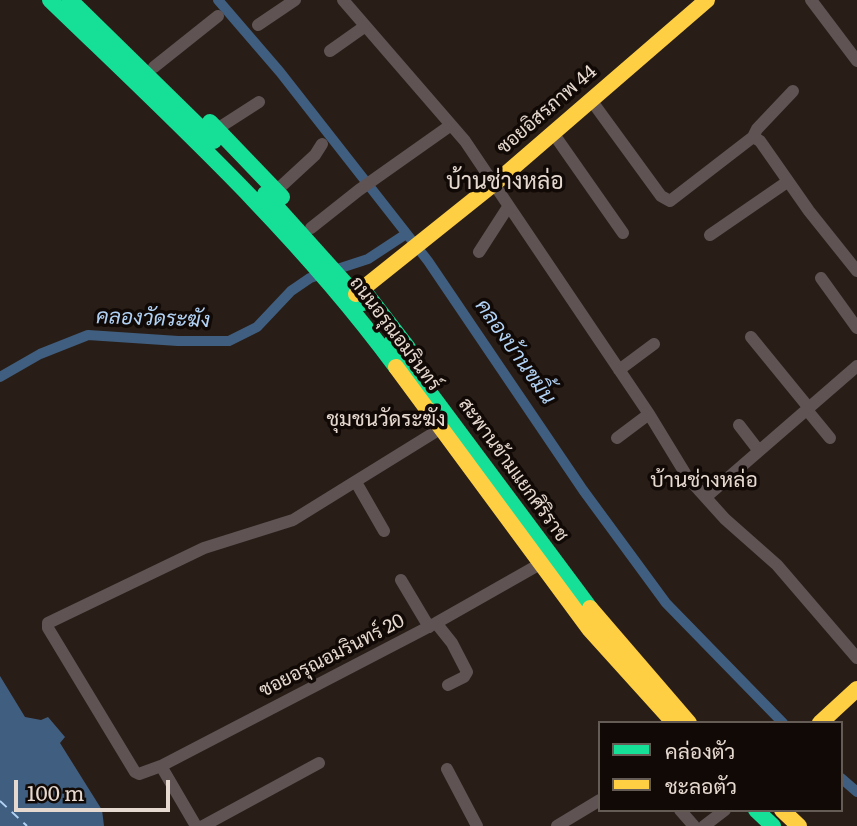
<!DOCTYPE html>
<html>
<head>
<meta charset="utf-8">
<style>
  body { margin:0 }
  #map { position:relative; width:857px; height:826px; overflow:hidden; background:#291e17; font-family:Literata,Sarabun,serif }
  canvas { display:block }
  .legend { position:absolute; left:598px; top:721px; width:245px; height:91px; box-sizing:border-box; background:#110905; border:2px solid #665c56; margin:0; padding:9px 12px; list-style:none; font-size:21px; color:#e6d9d0 }
  .legend li { display:flex; align-items:center; gap:14px; height:35px }
  .legend b { width:35px; border:2px solid #665c56 }
  .scale { position:absolute; left:14px; top:780px; width:156px; height:32px; box-sizing:border-box; border:4px solid #e6d9d0; border-top:0; padding-left:9px; font-size:21px; line-height:24px; white-space:nowrap; color:#e6d9d0; -webkit-text-stroke:5px #110905; paint-order:stroke }
</style>
</head>
<body>
<div id="map">
<canvas width="857" height="826"></canvas>
<ul class="legend">
<li><b style="height:9px;background:#16e098"></b>คล่องตัว</li>
<li><b style="height:9px;background:#ffcf43"></b>ชะลอตัว</li>
</ul>
<div class="scale">100 m</div>
</div>
<script>
const context = document.querySelector('canvas').getContext('2d');
context.lineJoin = 'round';
function fill(path, color) { context.fillStyle = color; context.fill(path, 'evenodd'); }
function stroke(path, color, width, dash) { context.strokeStyle = color; context.lineWidth = width; context.lineCap = dash ? 'butt' : 'round'; context.setLineDash(dash || []); context.stroke(path); }
function write(font, color, halo, rows, align = 'center') {
  context.font = font + ' Literata,Sarabun,serif'; context.lineWidth = 7; context.setLineDash([]); context.textBaseline = 'middle'; context.strokeStyle = halo; context.fillStyle = color; for (const [text, x, y, turn = 0] of rows) {
    context.save(); context.translate(x, y); context.rotate((+turn || 0) * Math.PI / 180); context.textAlign = isNaN(turn) ? turn : align; if (halo) context.strokeText(text, 0, 0); context.fillText(text, 0, 0); context.restore();
  }
}
fill(new Path2D(`
  M0 676 25 717 41 720 48 717 65 737 60 743 102 810 104 826H0Z`), '#405f80');
stroke(new Path2D(`
  M218 0 280 72 428 261 583 490 666 603 783 723
  M0 377 40 354 88 335 178 341H229L257 327 291 291 310 278 368 259 406 234
  M841 778 857 792`), '#405f80', 10);
stroke(new Path2D(`
  M0 801 27 826`), '#b1d2f5', 2, [9, 7]);
stroke(new Path2D(`
  M343 0 465 141 649 414 688 478 725 519 777 565 857 658
  M811 0 857 61
  M258 25 295 0
  M330 51 364 27
  M154 67 218 16
  M591 100 661 196 670 201 753 137 757 129 793 91
  M217 129 259 102
  M553 133 623 233
  M753 137 760 141 809 211 857 271
  M276 191 315 155 322 144
  M311 228 359 190 451 125
  M710 235 787 182
  M479 252 508 207
  M821 278 857 328
  M751 337 809 408
  M619 370 654 344
  M807 410 830 438
  M739 425 759 451
  M440 429 293 520 204 548 48 623V628L135 772 139 774 161 766 436 623 540 564
  M617 438 649 414
  M357 484 384 531
  M706 497 857 366
  M401 580 429 627
  M436 623 452 643 467 672 464 677 448 685
  M161 766 196 826
  M447 769 477 826
  M680 810 694 826
  M203 826 319 763
  M557 826 600 800
  M704 826 725 810`), '#605354', 12);
stroke(new Path2D(`
  M50 0C171 117 296 231 396 367
  M70 0 214 141
  M210 122 282 197
  M265 194 363 303
  M361 287 408 348
  M392 342 590 608
  M756 810 773 826`), '#16e098', 16);
stroke(new Path2D(`
  M356 294 501 178 707 0
  M396 367 590 630 674 723
  M590 608 689 723
  M820 723 857 689
  M782 810 799 826`), '#ffcf43', 16);
write('19px', '#e6d9d0', '#110905', [
  ["ซอยอิสรภาพ 44",547,110,-41],
  ["ถนนอรุณอมรินทร์",395,334,53],
  ["สะพานข้ามแยกศิริราช",513,470,54],
  ["ซอยอรุณอมรินทร์ 20",332,656,-27]
]);
write('italic 21px', '#b1d2f5', '#110905', [
  ["คลองวัดระฆัง",153,319,2],
  ["คลองบ้านขมิ้น",515,352,55]
]);
write('21px', '#e6d9d0', '#110905', [
  ["ชุมชนวัดระฆัง",386,420],
  ["บ้านช่างหล่อ",704,481]
]);
write('23px', '#e6d9d0', '#110905', [
  ["บ้านช่างหล่อ",505,182]
]);
</script>
</body>
</html>
